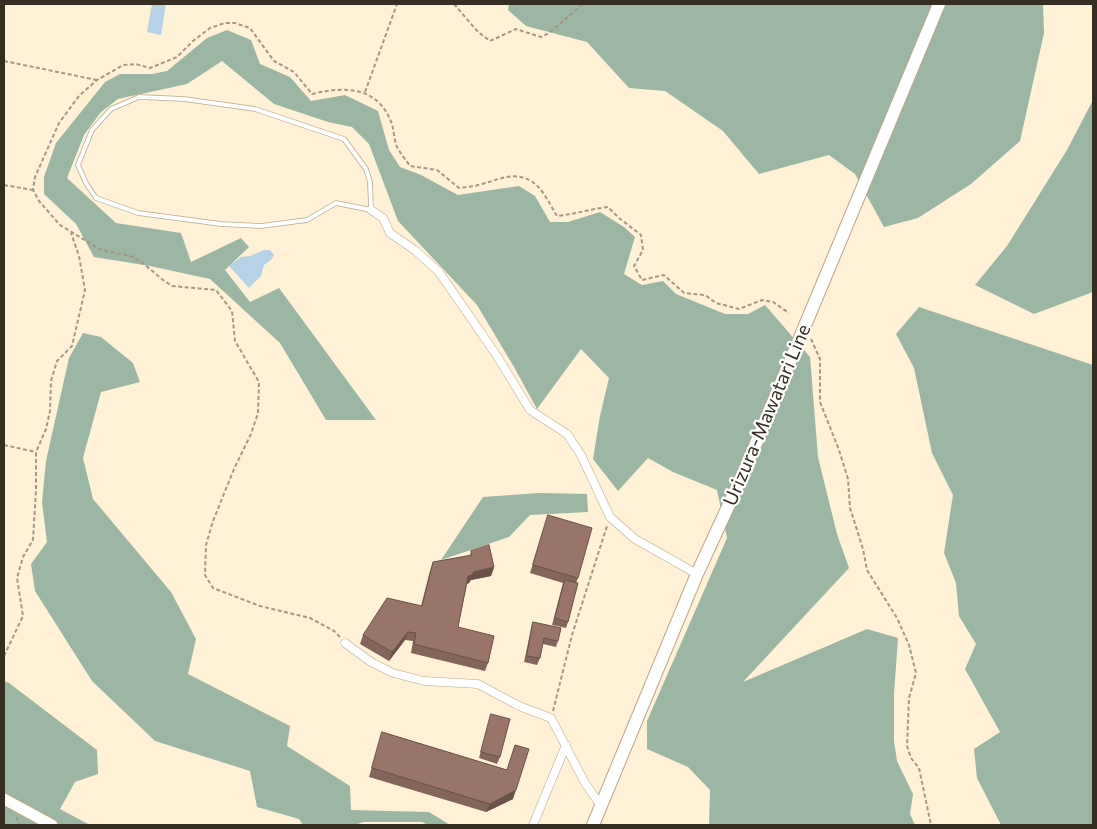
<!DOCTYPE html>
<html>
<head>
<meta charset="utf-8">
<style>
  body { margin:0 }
  #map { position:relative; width:1097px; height:829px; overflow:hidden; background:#fff1d5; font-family:Commissioner,sans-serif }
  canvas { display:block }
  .frame { position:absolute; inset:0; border:5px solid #352e21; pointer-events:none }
</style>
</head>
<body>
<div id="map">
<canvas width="1097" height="829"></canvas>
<div class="frame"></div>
</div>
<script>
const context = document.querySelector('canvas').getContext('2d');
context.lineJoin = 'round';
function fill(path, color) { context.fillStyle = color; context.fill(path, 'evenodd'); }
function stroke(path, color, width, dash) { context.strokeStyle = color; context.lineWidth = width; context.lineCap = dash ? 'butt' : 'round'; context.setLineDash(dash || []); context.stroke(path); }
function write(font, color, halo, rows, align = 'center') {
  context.font = font + ' Commissioner,sans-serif'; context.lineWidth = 4.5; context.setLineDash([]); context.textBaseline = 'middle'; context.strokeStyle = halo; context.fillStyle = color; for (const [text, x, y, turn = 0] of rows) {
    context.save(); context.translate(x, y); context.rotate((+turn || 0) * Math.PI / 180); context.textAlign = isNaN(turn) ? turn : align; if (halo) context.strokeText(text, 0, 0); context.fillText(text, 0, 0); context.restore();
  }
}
fill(new Path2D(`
  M509 4H1043L1044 33 1020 141 971 184 918 218 884 227 855 174 829 155 759 174 723 131 665 91 629 88 587 42 526 26 508 10Z
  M227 30 251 40 260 64 290 77 311 101 345 95 378 111 389 150 400 167 421 175 458 195 519 186 535 196 550 222H568L600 212 624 227 635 237 624 274 642 285 663 281 676 294 725 314H748L765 305 810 357 818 457 837 534 849 568 743 682 867 629 898 638 894 694V741L897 761 913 794 910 814 915 825H709L710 790 688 767 647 749V721L727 538 717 490 673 472 648 458 618 491 593 459 600 416 609 378 581 349 537 409 514 367 477 305 398 221 369 144 352 127 328 122 274 104 222 61 187 84 118 99 101 112 84 135 67 178 116 223 181 233 191 262 241 238 249 247 225 270 250 302 279 288 376 420H326L280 343 210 279 150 266 94 257 76 224 44 194V177L56 143 105 82 120 74H152L167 71 207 38Z
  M1093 100V292L1034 314 975 285 1007 246 1067 150Z
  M919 307 1093 365V825H1001L977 778 974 749 1000 732 965 669 976 644 959 616 956 583 944 553 953 495 932 453 914 368 896 334Z
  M83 333 101 337 133 363 140 382 101 392 83 458 93 499 171 592 196 639 188 674 290 726 287 746 350 786 351 810 429 812 450 825H428L422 822H364L354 825H303L299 819 257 807 250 771 155 741 92 681 35 591 31 564 47 542 42 502 46 461 69 358Z
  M539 493 587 494 588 512 530 515 509 537 441 560 483 497Z
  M4 681 9 683 97 750 98 774 75 782 60 809 90 825H4Z`), '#9bb6a2');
fill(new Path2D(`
  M152 4H166L161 35 147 32Z
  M264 250H270L274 255 271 260 264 265 261 276 249 288 229 266 241 257 250 256Z`), '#b6d2e6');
const service = new Path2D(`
  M139 97 184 99 255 109 344 139 366 169 370 182 371 210 336 203 307 220 261 226 221 224 138 213 96 198 86 183 78 165 92 130 111 109Z`);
const minor = new Path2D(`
  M371 210 383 218 390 233 416 251 439 272 497 356 530 410 567 434 581 455 610 517 635 539 697 574
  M345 643 371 662 393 673 424 681 478 684 519 706 551 718 585 783 601 806
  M533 825 566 745`);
const secondary = new Path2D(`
  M4 799 52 825`);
const primary = new Path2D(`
  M593 825 697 574 744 472 939 4`);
stroke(service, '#baa989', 5.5);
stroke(minor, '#baa989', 9);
stroke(secondary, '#baa989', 13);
stroke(primary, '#baa989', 14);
stroke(new Path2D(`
  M454 4 478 32 490 41 516 29 541 37 549 33 583 4
  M4 61 97 80
  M365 92 397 4
  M4 185 33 190
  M811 339 820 359V402L839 450 848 479 850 508 863 549 867 570 897 618 909 645 916 673 909 698 907 746 911 758 919 768 931 825
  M4 445 36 452
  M340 637 334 631 310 618 260 606 213 588 205 575 206 545 213 521 234 469 251 434 258 413 259 382 235 341 232 311 216 290 172 286 163 280 144 264 131 256 101 250 60 225 39 201 33 190 35 177 59 123 79 96 97 80 123 65 136 64 150 68 177 57 193 41 210 28 225 23H235L250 28 274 61 294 72 312 94C346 86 378 86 392 124 394 131 394 140 397 147 400 153 406 160 410 166L437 170 459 188C465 187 472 187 478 185 497 181 512 170 531 181 543 188 550 205 557 216 575 214 591 209 608 207L619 218 641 235 643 250 634 266 642 280 664 275 684 293 705 295 716 303 739 309 762 300 773 302 789 313
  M4 656 23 616 17 578 23 557 33 540 36 490V452L46 429 50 411 51 381 57 361 72 346 85 290 79 256 71 233
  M553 711 572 635 607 526
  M16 817 20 825`), '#a39883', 2, [4, 2.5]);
stroke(service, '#fff', 4);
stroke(minor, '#fff', 8);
stroke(secondary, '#fff', 11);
stroke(primary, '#fff', 12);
fill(new Path2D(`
  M548 515 578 578 576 583 568 622 566 628 552 625 563 583 530 573Z
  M471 551 494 567 491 576 471 580 469 583 467 584 458 627 488 663 485 671 411 653 413 641 405 640 389 661 360 644 363 635 421 606 430 571 433 562 470 556Z
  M533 622 558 641 556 647 543 644 540 658 537 665 524 662 531 629Z
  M491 714 500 757 497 764 479 758Z
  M382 732 507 770 515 745 513 799 486 812 369 777Z`), '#836559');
fill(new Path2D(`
  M494 567 491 576 471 580 469 583 465 584 468 576 474 572Z
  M408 632 405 640 389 661 392 652Z
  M516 790 513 799 486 812 490 804Z`), '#6a5249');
const building = new Path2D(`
  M548 515 592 528 578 578 533 565Z
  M489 545 494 567 474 572 472 575 468 576 458 627 494 636 488 663 414 644 416 633 408 632 392 652 363 635 387 598 422 606 433 562 472 555 471 551Z
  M565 580 578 583 568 622 555 618Z
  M533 622 561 628 558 641 544 638 540 658 527 656Z
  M491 714 510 719 500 757 481 752Z
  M382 732 507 770 515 745 529 749 516 790 490 804 372 768Z`);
fill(building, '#987568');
stroke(building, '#6a5249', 1);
write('19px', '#352e21', '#fff', [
  ["Urizura-Mawatari Line",767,415,-67]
]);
</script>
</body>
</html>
